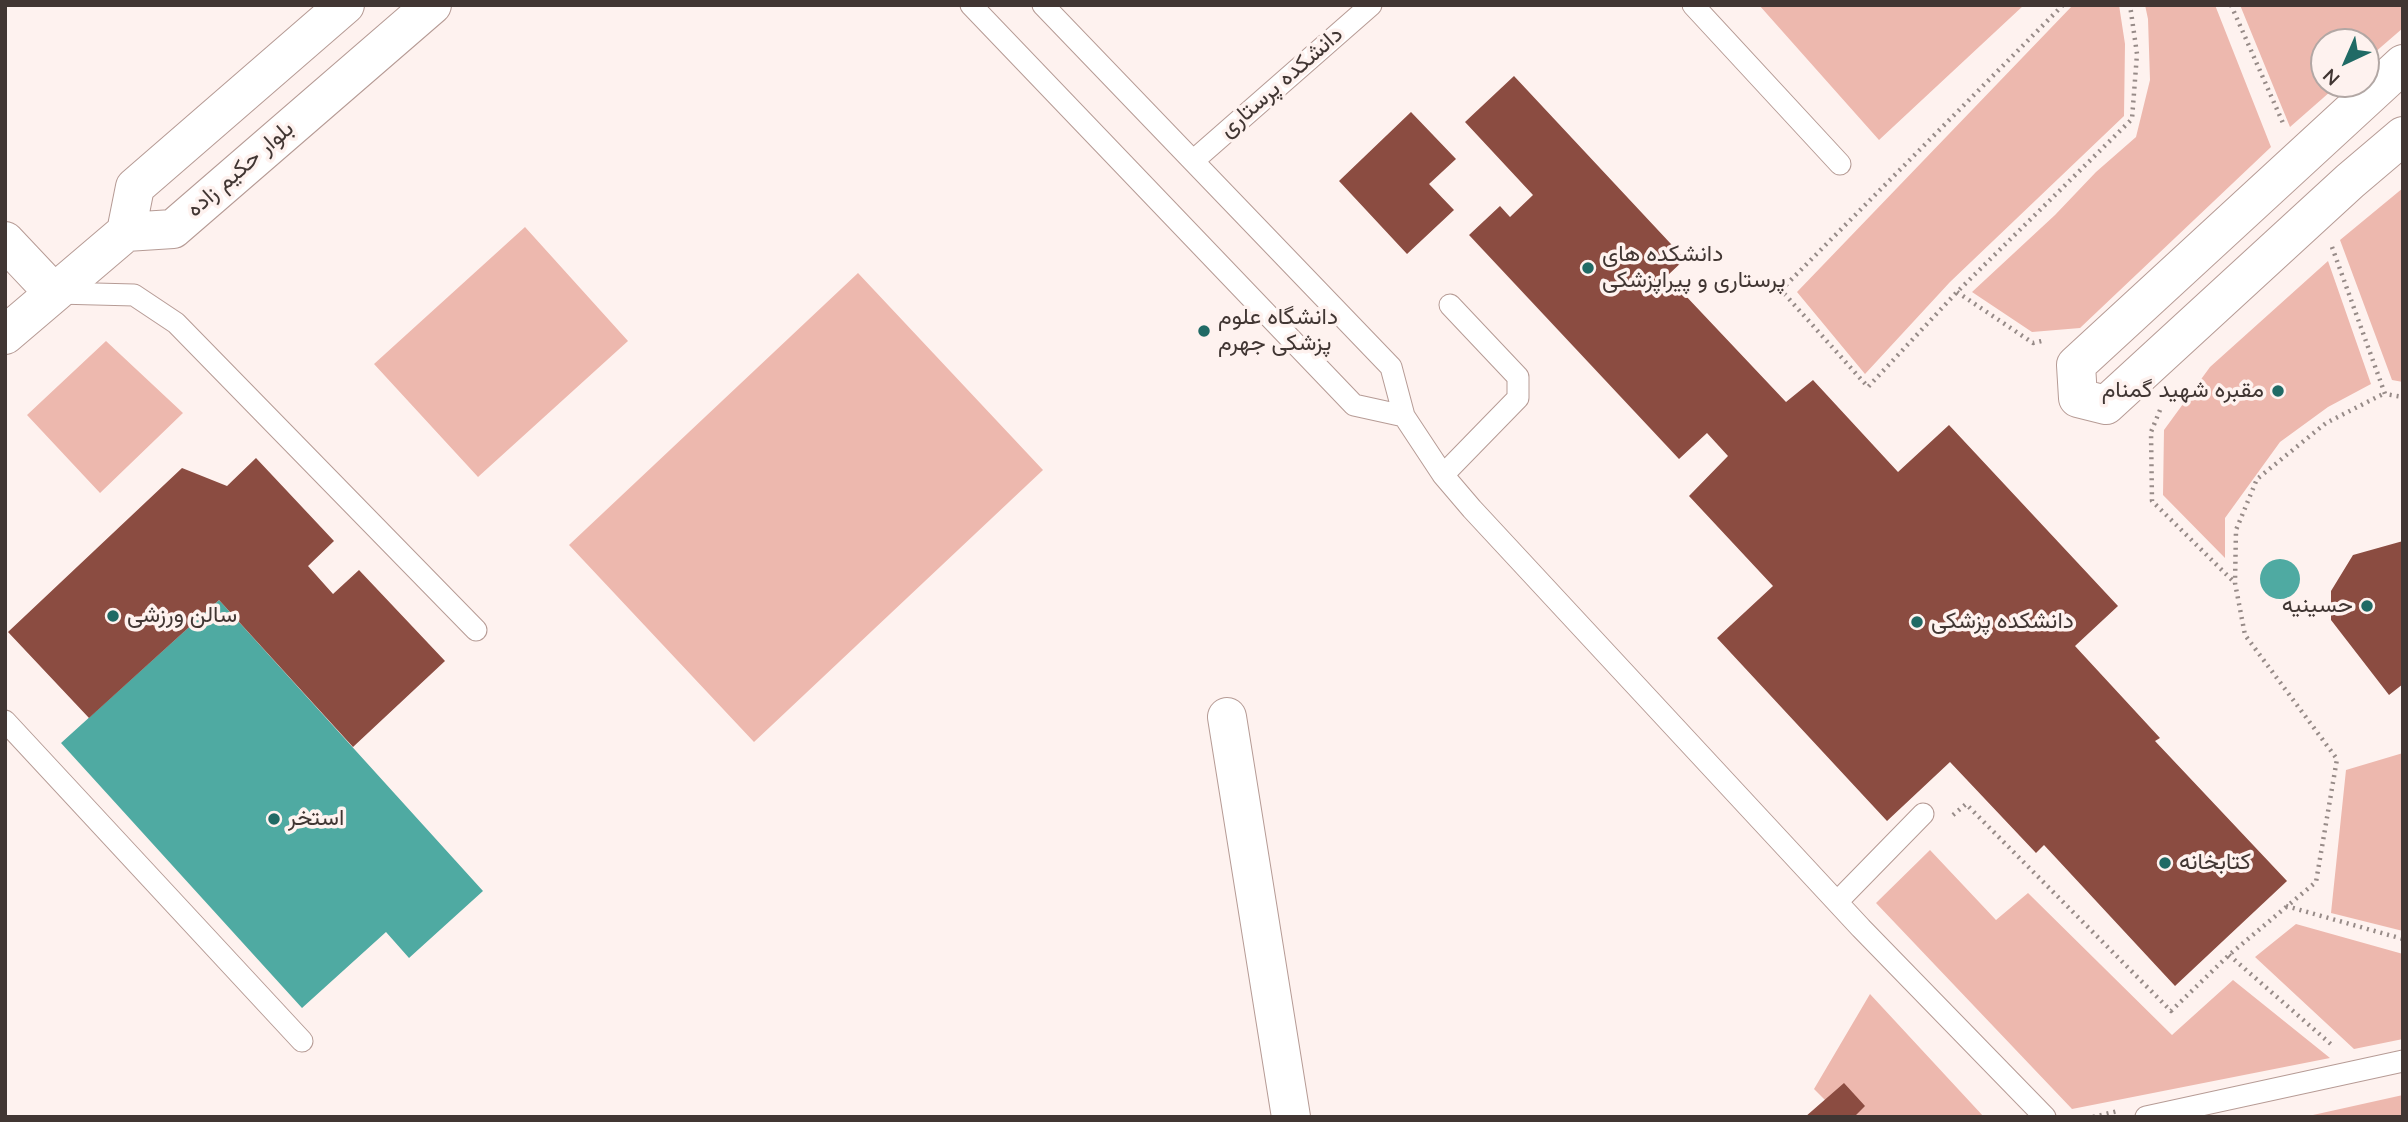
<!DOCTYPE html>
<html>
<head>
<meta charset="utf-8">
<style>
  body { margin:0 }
  #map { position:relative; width:2408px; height:1122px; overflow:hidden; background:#fef2ef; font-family:"Nunito Sans",sans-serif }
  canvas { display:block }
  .frame { position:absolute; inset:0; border:7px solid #413633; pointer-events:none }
  .north { position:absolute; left:2310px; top:28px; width:70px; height:70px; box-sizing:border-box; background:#fef2ef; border:2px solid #b2a7a4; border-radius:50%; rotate:224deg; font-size:19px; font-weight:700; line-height:28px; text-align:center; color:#413633 }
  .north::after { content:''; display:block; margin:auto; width:24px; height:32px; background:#206a65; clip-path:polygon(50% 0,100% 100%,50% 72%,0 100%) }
</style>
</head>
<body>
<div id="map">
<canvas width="2408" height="1122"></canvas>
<div class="frame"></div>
<div class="north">N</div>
</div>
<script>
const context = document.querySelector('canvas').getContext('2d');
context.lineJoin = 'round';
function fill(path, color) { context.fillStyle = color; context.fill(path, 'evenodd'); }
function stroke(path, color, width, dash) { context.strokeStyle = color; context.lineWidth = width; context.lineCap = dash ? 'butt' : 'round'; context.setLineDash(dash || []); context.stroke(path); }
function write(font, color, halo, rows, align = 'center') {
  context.font = font + ' "Nunito Sans",Vazirmatn,sans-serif'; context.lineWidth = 7; context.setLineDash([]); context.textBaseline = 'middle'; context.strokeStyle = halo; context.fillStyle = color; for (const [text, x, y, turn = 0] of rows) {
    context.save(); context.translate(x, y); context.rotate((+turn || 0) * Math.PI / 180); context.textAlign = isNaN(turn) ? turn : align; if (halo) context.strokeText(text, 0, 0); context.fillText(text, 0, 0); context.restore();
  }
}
fill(new Path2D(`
  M1759 5H2024L1879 140Z
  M2073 5H2119L2125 44 2124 116 1950 282 1865 374 1797 292Z
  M2145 5H2215L2271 147 2080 328 2032 332 1972 292 2055 215 2096 172 2136 137 2150 80 2148 19Z
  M2240 5H2403V28L2366 60V42H2324V84H2339L2290 127Z
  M2403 188V382L2392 380 2340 240Z
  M525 227 628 341 478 477 374 364Z
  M2328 261 2371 384 2328 407 2280 442 2225 518V558L2163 495 2164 430 2210 367Z
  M858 273 1043 470 754 742 569 545Z
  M106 341 183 413 100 493 27 415Z
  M2403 753V931L2331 913 2346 770Z
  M1930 850 1996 920 2028 893 2172 1035 2233 980 2330 1058 2072 1109 1876 903Z
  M2296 924 2403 954V1039L2354 1049 2255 957Z
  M1870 994 1984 1117H1842L1814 1089Z
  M2403 1095V1117H2304Z`), '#edb8ae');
fill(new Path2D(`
  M2260 579a20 20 0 1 1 40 0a20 20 0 1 1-40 0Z
  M219 600 483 891 409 958 386 932 302 1008 61 743Z`), '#4faaa2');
fill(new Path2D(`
  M1514 76 1685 259 1667 276 1786 402 1813 380 1898 472 1949 425 2118 606 2075 646 2160 738 2155 741 2287 881 2175 986 2044 845 2036 853 1950 762 1887 821 1717 638 1773 586 1689 496 1728 456 1707 433 1679 459 1469 235 1500 206 1510 217 1533 195 1465 122Z
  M1411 112 1456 159 1429 184 1454 210 1407 254 1339 181Z
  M256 458 334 541 308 566 333 594 359 570 445 661 353 747 219 600 89 718 8 632 182 468 227 486Z
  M2403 541V684L2389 695 2331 620V591L2353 555Z
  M1844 1083 1865 1106 1854 1117H1805Z`), '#8b4c41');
const service = new Path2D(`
  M971 5 1354 405 1404 416 1391 367 1043 5
  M1693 5 1840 164
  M1193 161 1371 5
  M57 293 134 295 176 323 476 630
  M1404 416 1443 475 1472 509 1861 928 2045 1117
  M1443 475 1518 398V377L1450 305
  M5 721 302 1041
  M1837 902 1923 814
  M2146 1117 2403 1061`);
const minor = new Path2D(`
  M345 5 135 187 126 232 173 229 432 5
  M2403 64 2076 365 2078 398 2106 405 2350 181 2403 136
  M5 241 54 293
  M5 335 126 232
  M1227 717 1291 1117`);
stroke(service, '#b69b95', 23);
stroke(minor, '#b69b95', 40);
stroke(new Path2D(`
  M2063 5 1781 290 1868 387 1957 292 2132 119 2137 54 2130 5
  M2231 5 2283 123
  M2332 247 2385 394 2403 397
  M1957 292 2033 343 2046 340
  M2160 410 2151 432 2152 501 2234 582
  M1953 815 1966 804 2171 1011 2229 955 2316 882 2337 759 2245 635 2235 583 2236 530 2257 479 2326 423 2385 393
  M2286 906 2403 939
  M2229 955 2333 1046
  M2093 1117 2118 1111`), '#978b88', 4.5, [2, 5]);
stroke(service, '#fff', 21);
stroke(minor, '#fff', 38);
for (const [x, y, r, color] of [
  [1588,268,7,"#206a65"],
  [1204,331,7,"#206a65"],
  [2278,391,7,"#206a65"],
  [2367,606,7,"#206a65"],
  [113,616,7,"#206a65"],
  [1917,622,7,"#206a65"],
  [274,819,7,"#206a65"],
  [2165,863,7,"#206a65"]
]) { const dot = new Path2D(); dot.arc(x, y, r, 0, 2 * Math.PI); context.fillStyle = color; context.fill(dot); stroke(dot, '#fef2ef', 2.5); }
write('23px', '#413633', '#fef2ef', [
  ["دانشکده پرستاری",1282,83,-41],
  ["بلوار حکیم زاده",241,170,-41]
]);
write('23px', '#413633', '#fef2ef', [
  ["دانشکده های",1602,255],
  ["پرستاری و پیراپزشکی",1602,281],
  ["دانشگاه علوم",1218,318],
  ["پزشکی جهرم",1218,344],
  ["مقبره شهید گمنام",2264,391,"right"],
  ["حسینیه",2353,606,"right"],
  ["سالن ورزشی",127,616],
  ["دانشکده پزشکی",1931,622],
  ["استخر",288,819],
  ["کتابخانه",2179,863]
], 'left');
</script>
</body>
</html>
